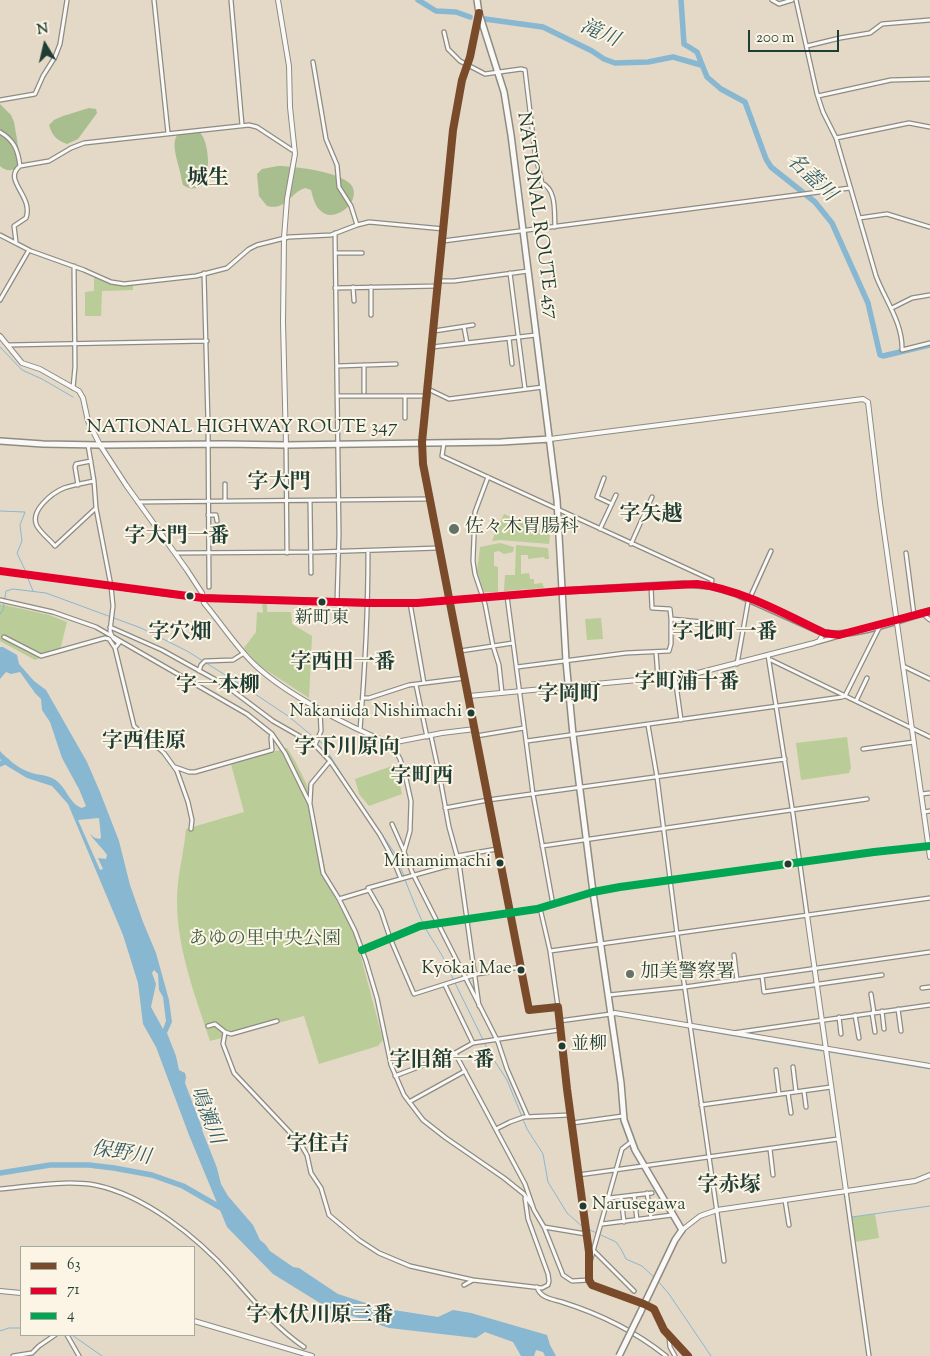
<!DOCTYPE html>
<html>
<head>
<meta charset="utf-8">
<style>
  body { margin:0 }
  #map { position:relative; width:930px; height:1356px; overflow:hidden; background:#e4d8c7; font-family:"Sorts Mill Goudy",serif }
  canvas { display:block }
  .legend { position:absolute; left:20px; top:1246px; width:175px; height:90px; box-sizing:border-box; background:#fcf5e5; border:1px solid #a4ab9e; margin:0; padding:6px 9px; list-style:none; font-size:15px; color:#1f3d34 }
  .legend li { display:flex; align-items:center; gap:10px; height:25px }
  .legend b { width:25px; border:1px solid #a4ab9e }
  .north { position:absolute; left:20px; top:20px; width:50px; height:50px; -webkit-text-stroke:4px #fcf5e5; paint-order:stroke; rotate:351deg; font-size:14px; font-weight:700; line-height:20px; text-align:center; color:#1f3d34 }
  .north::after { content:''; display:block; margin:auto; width:18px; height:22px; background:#1f3d34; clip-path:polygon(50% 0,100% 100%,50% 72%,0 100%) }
  .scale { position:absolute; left:748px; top:30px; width:91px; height:22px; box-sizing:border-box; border:2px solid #1f3d34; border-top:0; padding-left:6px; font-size:15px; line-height:18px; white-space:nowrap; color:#1f3d34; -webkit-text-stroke:4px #fcf5e5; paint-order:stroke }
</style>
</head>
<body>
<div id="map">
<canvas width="930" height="1356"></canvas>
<ul class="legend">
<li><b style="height:6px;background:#7a4b2a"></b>63</li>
<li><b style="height:6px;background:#e4002b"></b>71</li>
<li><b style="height:6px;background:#00a651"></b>4</li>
</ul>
<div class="north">N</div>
<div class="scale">200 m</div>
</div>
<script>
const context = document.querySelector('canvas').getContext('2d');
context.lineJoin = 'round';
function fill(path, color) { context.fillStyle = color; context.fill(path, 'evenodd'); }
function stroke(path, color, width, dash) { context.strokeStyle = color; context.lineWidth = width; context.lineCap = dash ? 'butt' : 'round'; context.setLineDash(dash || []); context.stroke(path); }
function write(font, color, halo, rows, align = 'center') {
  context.font = font + ' "Sorts Mill Goudy","Noto Serif JP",serif'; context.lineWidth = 4; context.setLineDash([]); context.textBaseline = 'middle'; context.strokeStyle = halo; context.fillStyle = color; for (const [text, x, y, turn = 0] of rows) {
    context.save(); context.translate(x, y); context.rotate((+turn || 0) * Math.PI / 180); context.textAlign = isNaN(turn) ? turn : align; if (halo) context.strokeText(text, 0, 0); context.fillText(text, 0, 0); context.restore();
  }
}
fill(new Path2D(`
  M94 276 113 285H133V290L102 291 101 316H85V292L94 291Z
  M504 514 550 535 549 544 500 540 492 541Z
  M500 543 514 547 513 552 504 554 499 551 494 552V566L498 567V592H484L477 571 480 547Z
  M516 545 548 548 549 559H545L544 557 528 559V555H521V574L529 573 530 579H534V584L542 583 544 588 504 591 505 575H515Z
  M262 602H267V612H291L292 624 312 636 309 698 260 666 244 648 256 632 257 612 263 613Z
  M0 604 49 615 67 622 60 650 35 660 0 641Z
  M601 618 603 639 587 640 585 619Z
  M847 737 851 768 849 773 801 780 796 743Z
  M287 748 295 761 308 787 329 887 349 924 358 946 383 1040 378 1046 319 1064 304 1016 210 1041C195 995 177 949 177 901 177 876 184 853 186 829L244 812 231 764Z
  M392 766 397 771 402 794 369 806 359 794 355 779Z
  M875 1214 879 1238 855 1242 852 1217Z`), '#bacc97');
fill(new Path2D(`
  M0 104 11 115 14 122 21 163C15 171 8 173 0 166Z
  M89 108 96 109 97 113 78 139 67 144C57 140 52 136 49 125L54 120 63 116Z
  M186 129 200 132C209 144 209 164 207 179 202 189 191 191 183 185 181 179 181 174 179 168 176 155 168 134 186 129Z
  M278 166C293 166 347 172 353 188 359 205 333 223 321 211 315 207 313 197 311 190L305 188C290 193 286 211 267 206L259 196 257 174 262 169Z`), '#a9be8f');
fill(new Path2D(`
  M0 647H3L17 655 19 664 34 681 46 690 87 762 100 792 119 841 130 885 143 922 156 953 169 1000 172 1022 167 1033 176 1056 179 1070 185 1073 186 1077 185 1083 201 1125 203 1128 202 1130 217 1168 221 1184 228 1196 253 1225 260 1240 265 1244 270 1251 293 1267 299 1268 338 1294 381 1308 438 1317 453 1310 471 1313 547 1335 550 1345 556 1356H545L543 1352 536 1350 534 1356H521L513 1342 485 1332 476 1338 389 1328 328 1308 273 1274 227 1227 189 1135 156 1047 143 1024 138 983 123 935 68 804 52 786 27 778 7 766 0 759V751C7 759 18 768 29 772 39 776 50 774 58 782 67 790 71 805 82 808L86 806 79 789 62 758 50 722 42 710 41 699 35 693 20 672 11 674 6 672 0 679ZM99 818 101 837 100 839 95 838 90 834C95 842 102 847 107 855L106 859 98 858 103 869 100 870 78 820ZM154 970 158 974 159 990 163 997 166 1021 163 1029 151 1007 156 984 152 973Z`), '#88b7d2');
stroke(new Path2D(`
  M0 347 22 370 42 379 73 397
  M0 511 25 512 20 525 22 541 17 553 26 572
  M27 576 33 591
  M0 614 3 610 6 591 13 589 46 593 141 628 187 651 246 688 288 716 316 739
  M319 741 322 743 358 800
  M366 811 394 852 404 876
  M405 880C412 897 418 914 427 931 438 949 446 960 453 979
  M455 983 490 1054 507 1080 527 1129 543 1154 548 1182 567 1213 584 1228
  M694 1029 822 1051
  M830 1052 930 1069
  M852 1217 930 1206
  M588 1229 616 1242 621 1249 626 1259 642 1266 655 1278
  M658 1281 669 1294 711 1356
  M0 1331 9 1328H21
  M72 1335 102 1356`), '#88b7d2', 1);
stroke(new Path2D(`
  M418 0 436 11 456 12 470 17
  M681 0 684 44 697 52 707 77 721 89 745 102 766 159 771 167 815 202 832 223 868 303 880 355 883 356 930 345
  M485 19 543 27 592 51 604 59 615 63 648 62 673 57 701 65
  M0 764 7 761
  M0 1173 50 1165H89L114 1168 152 1175 183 1186 223 1209`), '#88b7d2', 5.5);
const minor = new Path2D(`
  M154 0 168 133
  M231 0 242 125
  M772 0 779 4 792 0
  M796 0 817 94 823 112 836 138 876 276C885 300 903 323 902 350L930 343
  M444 32 448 49 460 61 485 74 521 69 525 70 535 153 542 183C557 190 554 213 555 227
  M807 46 840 38 870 33 882 24 930 20
  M313 62 326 139 337 165 339 187 351 206 357 225
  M818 96 891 80 930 79
  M0 100 35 94 43 76 55 57 60 44 67 0
  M0 132C14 140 18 150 20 166 2 180 34 196 26 218L14 226 16 242
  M836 138 909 123 930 127
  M20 166 49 161 71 148 84 143 249 125 257 127 292 150
  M859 218 887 214 930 227
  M335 233 339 534 337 602
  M0 235 31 251 84 270 111 282 124 284 196 276 227 268 249 249 257 245 289 237 331 235 357 225 369 222 444 229
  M443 241 850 188
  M336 253H362
  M204 273 208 423 209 587
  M510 273 525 389
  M439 281H454L528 271
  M353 287 354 301
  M371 287V315
  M335 288 438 286
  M0 300 29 250
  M892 308 912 298 930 295
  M464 327 467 343
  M434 331 473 325
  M509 338 512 364
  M8 345 207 341
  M432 347 536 335
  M337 366 396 364
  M73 388 75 367 74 266
  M428 389 449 399 543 387
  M364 392V365
  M337 396H428
  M405 418V396
  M444 443 442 456 712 580 711 586
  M88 445 94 481 96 508 111 586 113 606 110 631 113 638 119 643 115 648
  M286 445 287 553
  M488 477 475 512 473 561 475 574 485 604 493 646 499 665 502 693
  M604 478 597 497 612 504
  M94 481C84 483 73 485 64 488 52 493 29 511 37 526 41 533 50 540 55 546L96 508
  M225 484V500
  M78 485 75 467 76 464 91 461
  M310 501 311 573
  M138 502 429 499
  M208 515H216L217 521
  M600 529 616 495
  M209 537 220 536
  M631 544 652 497
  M176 553 319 552 439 548
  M906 553 914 615
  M651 586 652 608 670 609 671 619
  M507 596 533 794 553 905
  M0 600 53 612 96 627 247 714 272 734 285 753 310 804 323 873 339 899 355 931 366 961 377 998 391 1065 404 1095 423 1120 446 1138 504 1178 524 1194 533 1207
  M410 603 424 683
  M923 614 930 620
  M110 627 162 650 225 685 273 721 315 745 330 761 380 835 392 857 401 879
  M4 637 41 656 105 638 109 639 115 648 134 726 164 753 177 771 188 802 192 820 191 829
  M818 642 846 634
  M460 651 513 643
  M656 652 658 679
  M768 655 793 814 807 915
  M771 660 930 737
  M737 664 748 602 771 551
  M903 666 930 679
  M517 667 626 653 669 651 671 644V619L713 623
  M199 671 201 665 205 661 233 660 244 653
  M675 677 681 720
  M416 685 427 737
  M363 698H369L409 685 465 678
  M856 701 867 678
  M648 725 657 777 677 934 724 1261
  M360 730C365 670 368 611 368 551
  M431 736 440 778 449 827 459 863 479 1006
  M476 736 524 728
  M527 741 842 697 845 696 880 626
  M391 743 400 759 405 774 411 801 410 831 404 852 413 874 498 1042 507 1069 528 1117
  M315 745 321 731 320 710
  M863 749 914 742
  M175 767 189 772H195L272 750 271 738 272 734
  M921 794 930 793
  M310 803 311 784 330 761
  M445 808 488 800 785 759
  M924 812 930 811
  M392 824 404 851
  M542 846 867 799
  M457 856 497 849
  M369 890 381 911 390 938 414 994 477 974 521 967
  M339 899 369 890 368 888 458 863
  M540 908 550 951 558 1007
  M550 951 930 898
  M734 955 737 980
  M762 976 764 992 882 975
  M445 985 473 1043
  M922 988 930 987
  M871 994 874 1013
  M609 995 685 987 930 952
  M898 1009 901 1031
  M882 1011 884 1029
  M872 1013 875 1032
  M855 1015 859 1038
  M839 1017 841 1034
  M559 1021 611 1014
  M208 1026 215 1024 225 1032 231 1034 277 1021
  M225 1032 223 1044 234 1073 300 1143 307 1155 311 1173 321 1188 329 1215 359 1240 379 1253 410 1266 473 1280
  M733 1033 930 1005
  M455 1053 525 1184 534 1210 544 1227 563 1275 572 1281 589 1280
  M793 1067 796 1092
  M776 1070 779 1094
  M395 1076 455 1053 473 1043 559 1030
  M804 1091 806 1107
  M788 1093 791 1113
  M409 1102 465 1071
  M701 1105 831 1087
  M572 1123 623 1116
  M496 1129 510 1122 524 1117 570 1115
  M770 1149 773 1175
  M578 1175 838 1139
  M0 1189C31 1186 65 1180 95 1185 145 1195 198 1238 231 1275 253 1300 275 1327 304 1347
  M846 1191 869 1356
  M647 1193 651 1218
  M634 1195 637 1220
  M621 1197 624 1222
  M609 1198 652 1193
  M785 1200 789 1225
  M602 1224 672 1215
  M544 1227 586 1234
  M594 1251 634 1291
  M590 1262 622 1149 631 1142
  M464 1285 473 1280 542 1288 548 1285 549 1281 548 1274 528 1219 525 1198
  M537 1287C540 1298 552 1299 562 1302 600 1314 635 1331 666 1356
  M67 1335 79 1356
  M669 1337 670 1347 675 1356
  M13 1356 32 1353 39 1346 55 1335`);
const tertiary = new Path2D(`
  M278 0 289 66 290 107 295 154 287 199 284 238 283 322 286 445
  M479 13 470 57 462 80 453 130 422 442 423 464 529 1010 558 1007 567 1089 589 1252V1280L592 1285 603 1290 644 1304
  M550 439 863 399 868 402 880 503 930 857
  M100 445 126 485 187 570 202 593 204 603C221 623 236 647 255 665 286 694 347 726 387 742L391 743 442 733 475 729
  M0 571 174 595 219 598 417 603 562 591
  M469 696 690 675 814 643 819 641 824 633
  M807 915 846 1191
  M362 950 420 926 537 909 593 892 620 887 874 852 930 846
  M611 1014 615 1013 930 1066
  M682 1230 700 1216 717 1210 915 1181 930 1175
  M0 1291 21 1293
  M194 1321 312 1356`);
const secondary = new Path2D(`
  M0 336 22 363 40 369 79 391 83 398 88 421 100 445
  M644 1304 655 1311 664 1330 688 1356`);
const trunk = new Path2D(`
  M477 0 479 13 504 92 511 135 557 500 566 661 573 735 593 892 621 1083 624 1120 635 1150 682 1230 675 1240 640 1313
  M0 441 43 444 100 445 224 444 286 445 501 442 550 439
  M562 591 683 584 711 586 737 594 824 633C852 639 902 618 930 611`);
stroke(minor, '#8d8c82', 5.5);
stroke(tertiary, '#8d8c82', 6);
stroke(secondary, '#8d8c82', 6);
stroke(trunk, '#8d8c82', 8);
stroke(minor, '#fbf9f7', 3);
stroke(tertiary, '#fbf9f7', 4);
stroke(secondary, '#fbf9f7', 4);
stroke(trunk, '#fbf9f7', 5);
const trunkBridge = new Path2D(`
  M619 1356 640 1313`);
stroke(trunkBridge, '#8d8c82', 8, []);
stroke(trunkBridge, '#fbf9f7', 5);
stroke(new Path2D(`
  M479 13 470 57 462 80 453 130 422 442 423 464 529 1010 558 1007 567 1089 589 1252V1280L592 1285 644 1304 654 1309 664 1330 688 1356`), '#7a4b2a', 8);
stroke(new Path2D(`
  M0 571 203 598 368 603H417L562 591 697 584C740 589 785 614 824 633L839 635 930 611`), '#e4002b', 8);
stroke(new Path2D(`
  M362 950 420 926 537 909 593 892 620 887 874 852 930 846`), '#00a651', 8);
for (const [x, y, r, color] of [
  [454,529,6,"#647367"],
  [190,596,4.5,"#1f3d34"],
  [322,602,4.5,"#1f3d34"],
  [471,713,4.5,"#1f3d34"],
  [500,863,4.5,"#1f3d34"],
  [788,864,4.5,"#1f3d34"],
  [521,970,4.5,"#1f3d34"],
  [630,974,5,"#647367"],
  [562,1046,4.5,"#1f3d34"],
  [583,1206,4.5,"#1f3d34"]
]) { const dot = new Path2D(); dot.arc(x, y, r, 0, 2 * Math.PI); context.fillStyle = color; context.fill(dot); stroke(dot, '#fcf5e5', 2); }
write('18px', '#1f3d34', '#fcf5e5', [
  ["新町東",322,620,"center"],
  ["Nakaniida Nishimachi",462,713],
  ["Minamimachi",491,863],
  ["Kyōkai Mae",512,970],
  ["並柳",571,1046,"left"],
  ["Narusegawa",592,1206,"left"]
], 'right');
write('19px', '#1f3d34', '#fcf5e5', [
  ["NATIONAL ROUTE 457",536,216,82],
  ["NATIONAL HIGHWAY ROUTE 347",242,429]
]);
write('19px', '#1f3d34', '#fcf5e5', [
  ["佐々木胃腸科",465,529],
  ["加美警察署",640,974]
], 'left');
write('19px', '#3d5e43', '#fcf5e5', [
  ["あゆの里中央公園",265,941]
]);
write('italic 20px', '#325d65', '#fcf5e5', [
  ["滝川",599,35,24],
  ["名蓋川",810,179,43],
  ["鳴瀬川",205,1116,69],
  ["保野川",121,1155,9]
]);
write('bold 21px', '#1f3d34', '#fcf5e5', [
  ["城生",208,180],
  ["字大門",279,484],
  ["字矢越",651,516],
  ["字大門一番",177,538],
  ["字穴畑",180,634],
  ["字北町一番",725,634],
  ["字西田一番",343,664],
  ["字町浦十番",687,684],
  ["字一本柳",218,687],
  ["字岡町",569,696],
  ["字西佳原",144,743],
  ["字下川原向",347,749],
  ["字町西",422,778],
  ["字旧舘一番",442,1062],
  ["字住吉",318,1146],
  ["字赤塚",729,1187],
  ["字木伏川原三番",320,1317]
]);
</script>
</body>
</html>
